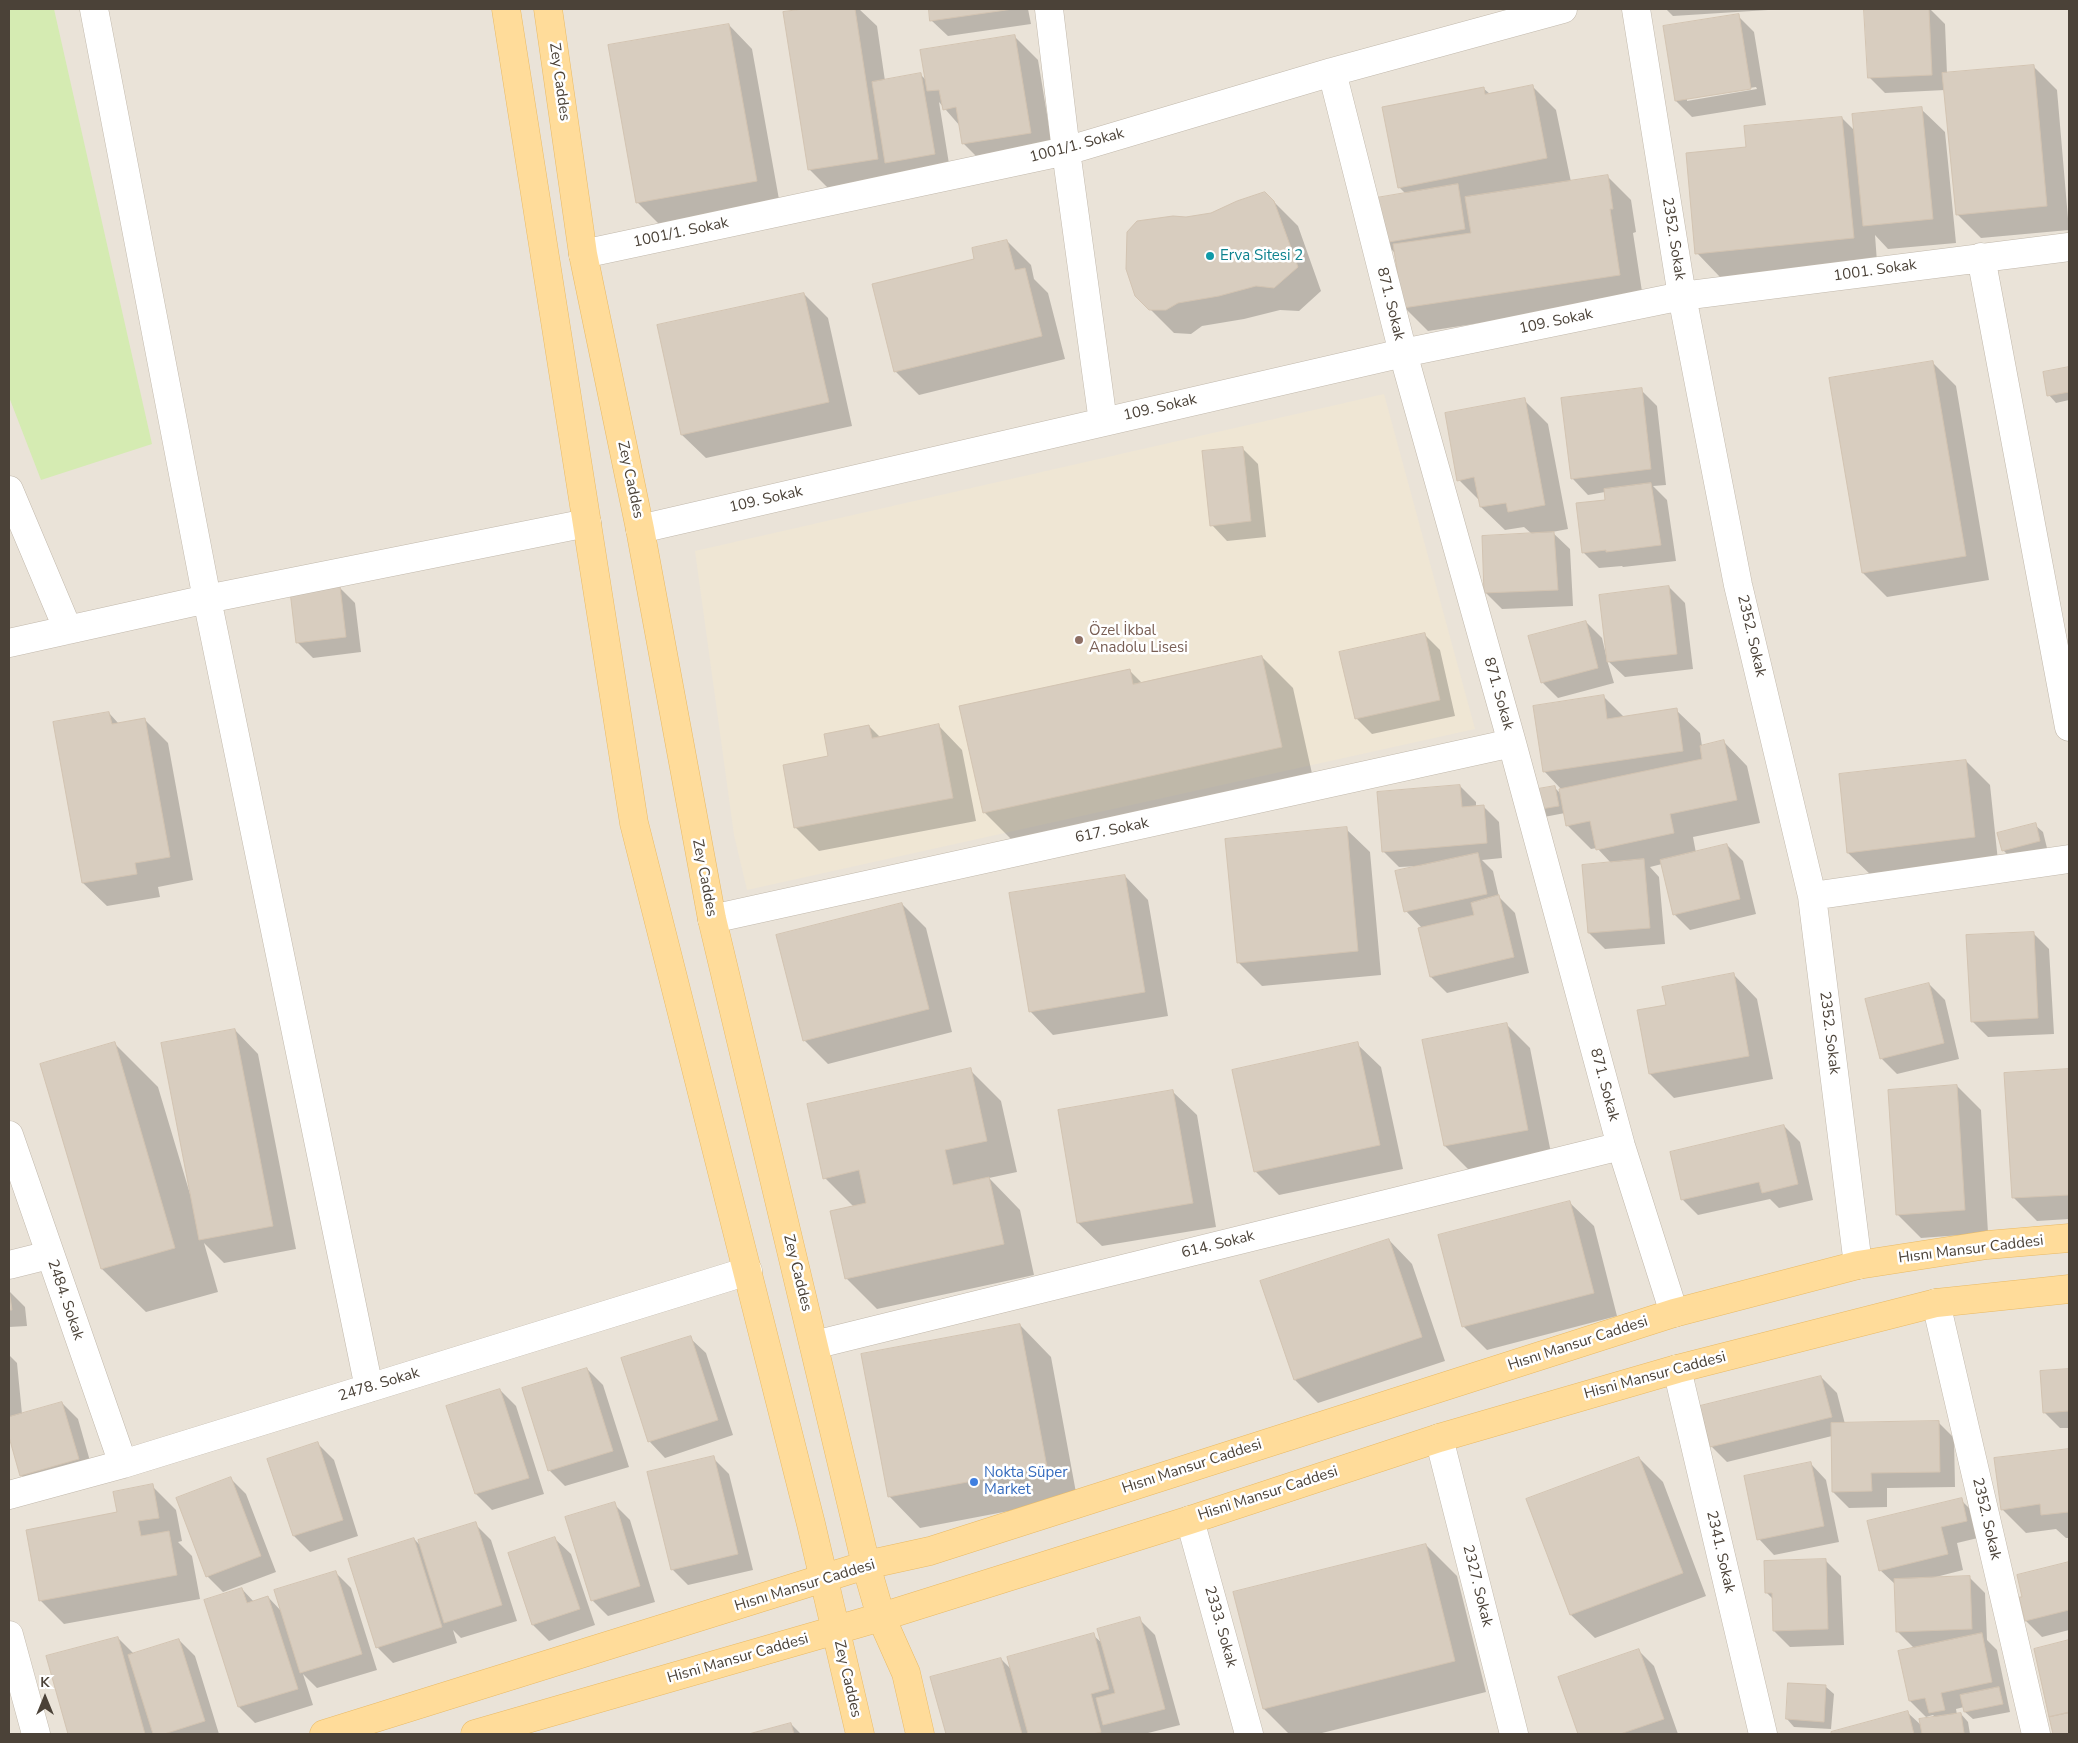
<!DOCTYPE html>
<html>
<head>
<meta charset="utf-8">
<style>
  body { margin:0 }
  #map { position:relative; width:2078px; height:1743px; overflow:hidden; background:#f6f2eb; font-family:"Nunito Sans",sans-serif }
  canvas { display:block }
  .frame { position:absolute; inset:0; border:10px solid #4b4238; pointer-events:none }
  .north { position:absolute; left:20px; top:1673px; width:50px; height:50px; -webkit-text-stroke:4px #fff; paint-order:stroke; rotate:0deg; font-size:14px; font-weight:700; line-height:20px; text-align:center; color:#4b4238 }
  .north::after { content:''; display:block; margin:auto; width:18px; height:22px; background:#4b4238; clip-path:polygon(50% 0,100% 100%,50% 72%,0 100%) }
</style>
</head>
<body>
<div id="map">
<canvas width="2078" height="1743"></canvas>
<div class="frame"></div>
<div class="north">K</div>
</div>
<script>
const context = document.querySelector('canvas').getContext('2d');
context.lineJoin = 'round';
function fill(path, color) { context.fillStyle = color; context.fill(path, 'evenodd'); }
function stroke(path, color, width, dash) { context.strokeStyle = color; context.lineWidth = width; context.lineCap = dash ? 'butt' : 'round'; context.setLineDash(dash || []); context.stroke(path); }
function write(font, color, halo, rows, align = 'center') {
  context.font = font + ' "Nunito Sans",sans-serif'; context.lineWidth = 5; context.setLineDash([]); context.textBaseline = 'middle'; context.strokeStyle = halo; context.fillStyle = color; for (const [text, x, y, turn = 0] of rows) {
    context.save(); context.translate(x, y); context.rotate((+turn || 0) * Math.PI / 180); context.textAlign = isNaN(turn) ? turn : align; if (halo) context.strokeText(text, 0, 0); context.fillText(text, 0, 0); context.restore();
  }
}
fill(new Path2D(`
  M9 9H2069V1734H9Z`), '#eae3d8');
fill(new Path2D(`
  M1384 394 1475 729 747 890 734 835 695 551Z`), '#efe6d4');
fill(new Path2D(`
  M9 9H54L152 444 41 480 9 397Z`), '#d5ebb2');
fill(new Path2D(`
  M811 9H859L877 26 885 81 921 75 926 80 1014 36 1038 60 1054 157 987 167 963 143 960 126 939 102 950 170 833 193 809 169 785 13Z
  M930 9H1028L1031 24 948 36 932 21Z
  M1666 9H1784L1673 16Z
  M1930 9 1945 24 1947 74 2033 66 2057 90 2069 230 1981 238 1957 214 1945 90 1885 93 1869 77 1866 10Z
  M1738 16 1754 32 1766 105 1692 117 1676 101ZM1756 87 1757 89 1687 101V98Z
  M729 25 752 49 780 205 661 226 637 202Z
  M1532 86 1556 110 1571 182 1607 176 1631 200 1636 232 1633 233 1643 298 1428 331 1404 307 1396 254 1384 242 1406 194 1399 187 1483 88 1490 94Z
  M1921 109 1945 132 1956 243 1888 249 1875 235 1877 262 1720 277 1697 253 1747 148 1842 118 1855 131Z
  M1274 202 1298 226 1321 291 1299 311 1280 310 1244 319 1202 326 1191 334 1174 333 1136 295 1187 219Z
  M1007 241 1031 265 1034 279 1048 293 1065 359 919 395 895 371 976 260Z
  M804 294 828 318 852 426 706 458 682 435Z
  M1932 362 1956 386 1989 580 1887 597 1863 573 1830 379Z
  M2069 369V400L2056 403 2049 395 2044 373Z
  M1641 390 1657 406 1666 485 1653 486 1667 500 1676 561 1623 567 1622 566 1599 568 1583 552 1607 501 1605 492 1588 495 1573 479Z
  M1524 400 1548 424 1568 529 1552 532 1570 549 1573 606 1502 609 1486 593 1532 534 1524 527 1505 530 1481 507 1480 501 1459 480Z
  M1242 448 1258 464 1266 537 1227 541 1212 525Z
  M339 587 355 603 361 652 313 658 297 642Z
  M1669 587 1685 603 1693 669 1625 677 1607 660 1614 683 1558 698 1542 682 1586 622 1602 638 1606 655H1608Z
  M1424 634 1440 650 1455 716 1372 734 1356 718Z
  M1262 657 1293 688 1313 778 1015 843 984 812 1129 670 1142 683Z
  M1603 696 1625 718 1676 710 1700 733 1702 746 1724 742 1747 766 1760 823 1693 837 1696 853 1727 845 1743 861 1756 914 1690 930 1674 914 1662 864 1650 867 1659 877 1665 944 1605 949 1589 933 1611 863 1597 848 1591 849 1567 825 1565 813 1544 817 1536 809 1555 788 1561 794 1562 790 1544 771Z
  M109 713 119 724 144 719 168 743 193 880 158 887 160 897 107 906 83 883Z
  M869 726 880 737 939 726 962 750 976 821 819 851 795 827 830 757Z
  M1966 761 1990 785 1998 861 1872 876 1848 853Z
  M1460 786 1476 802V807L1483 806 1499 822 1502 858 1482 860 1493 871 1499 897 1515 913 1529 973 1447 993 1431 977 1419 929 1422 928 1406 911 1420 866 1399 867 1383 851Z
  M2035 825 2043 832 2047 848 2011 858 2003 850Z
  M1346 829 1370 852 1381 975 1262 986 1238 962Z
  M1125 876 1148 900 1168 1016 1053 1035 1030 1011Z
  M902 904 926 928 952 1032 828 1064 804 1040Z
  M2033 933 2049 949 2054 1034 1988 1037 1972 1021Z
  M1734 975 1757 999 1773 1079 1674 1098 1650 1074 1667 1006Z
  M1929 984 1945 1000 1959 1059 1897 1074 1881 1058Z
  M1506 1024 1530 1048 1551 1153 1469 1170 1445 1146 1424 1041Z
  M235 1030 258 1054 296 1249 224 1263 204 1243 218 1292 146 1312 102 1269 42 1064 114 1043 158 1087 190 1194H191Z
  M1357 1044 1381 1067 1403 1169 1279 1195 1255 1171Z
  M970 1070 1001 1101 1017 1172 989 1178 1020 1210 1034 1275 877 1309 846 1278 854 1207 825 1178Z
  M2069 1070V1219L2037 1221 2013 1197 2005 1074Z
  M1957 1086 1981 1110 1988 1233 1921 1238 1897 1214Z
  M1173 1092 1197 1115 1216 1227 1102 1246 1078 1223Z
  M1784 1126 1800 1142 1813 1200 1779 1208 1770 1199 1698 1215 1682 1199Z
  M1570 1203 1594 1226 1617 1316 1487 1350 1463 1326Z
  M1389 1240 1412 1264 1445 1361 1318 1403 1295 1380Z
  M9 1291 25 1307 27 1326 9 1327Z
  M1020 1325 1051 1357 1077 1498 920 1528 889 1496Z
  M690 1338 706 1353 733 1435 665 1458 650 1442 623 1359Z
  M9 1355 17 1363 22 1414 62 1403 78 1419 94 1475 37 1491 21 1475 9 1433Z
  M587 1369 603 1385 629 1467 565 1486 549 1470Z
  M2069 1370V1428H2060L2044 1412 2042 1372Z
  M1821 1377 1837 1393 1845 1424 1938 1422 1954 1438 1955 1487 1887 1488V1507L1849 1508 1833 1492 1832 1436 1727 1462 1711 1446Z
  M500 1390 516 1406 544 1494 492 1510 476 1494Z
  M318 1444 334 1460 358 1536 310 1552 294 1536 269 1460Z
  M2069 1450V1538H2066L2056 1529 2026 1533 2002 1509 1996 1459Z
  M713 1458 729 1474 753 1570 688 1585 672 1569Z
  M1639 1458 1663 1482 1706 1596 1595 1638 1571 1615Z
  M1811 1464 1826 1480 1839 1542 1774 1555 1759 1539Z
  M230 1478 246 1494 276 1572 223 1592 207 1576Z
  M152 1486 176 1510 182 1541 178 1542 192 1556 200 1599 64 1624 40 1600 118 1513Z
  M1961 1500 1977 1516 1982 1537 1957 1543 1963 1570 1932 1578 1969 1577 1985 1593 1987 1640 1997 1650 2010 1712 1973 1719 1965 1712 1964 1707 1956 1709 1957 1715 1961 1714 1968 1722 1970 1734H1832L1908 1713 1922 1726 1936 1718 1933 1715 1926 1717 1910 1701 1899 1652 1914 1648 1897 1631 1896 1585 1880 1570Z
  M614 1504 630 1520 655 1602 608 1616 592 1600Z
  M475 1524 491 1540 517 1621 461 1638 453 1630 457 1643 393 1663 377 1647 414 1539 422 1547Z
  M555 1539 571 1554 595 1625 549 1641 533 1625 510 1553Z
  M1426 1545 1457 1576 1486 1692 1318 1734H1289L1264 1709 1235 1593Z
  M1825 1560 1841 1576 1844 1645 1790 1647 1774 1631 1773 1599 1767 1593Z
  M2069 1564V1630L2042 1637 2026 1621 2023 1598 2018 1576Z
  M335 1572 351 1588 377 1670 317 1688 303 1674 313 1705 255 1723 239 1707 242 1589 254 1602 268 1597 282 1612Z
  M1139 1619 1155 1635 1180 1725 1144 1734H947L932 1678 1001 1659 1013 1671 1093 1635 1103 1644Z
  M118 1638 134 1654 179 1640 195 1656 219 1734H69L48 1657Z
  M2069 1642V1734H2054L2050 1718H2052L2035 1650Z
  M1638 1650 1654 1666 1678 1734H1580L1559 1678Z
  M1826 1687 1834 1694 1831 1729 1794 1727 1787 1719Z
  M791 1724 801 1734H754Z`), '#0003');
const building = new Path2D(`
  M803 9H855L878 159 808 170 783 12Z
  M929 9H1013L930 21Z
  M1864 9H1929L1932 75 1868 78Z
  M1739 14 1751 89 1675 101 1663 26Z
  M729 24 757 181 636 203 608 45Z
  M1015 35 1031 133 962 144 956 107 943 110 939 90 927 91 920 50Z
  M2034 65 2047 206 1956 215 1942 73Z
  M921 73 935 154 885 163 872 82Z
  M1533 85 1547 158 1398 188 1382 107 1484 87 1485 94Z
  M1922 107 1933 219 1863 226 1852 114Z
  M1842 117 1854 238 1695 254 1686 153 1746 147 1744 126Z
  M1608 175 1613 209H1610L1620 275 1403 308 1393 244 1471 233 1465 197Z
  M1458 184 1465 229 1383 243 1376 198Z
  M1265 192 1274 201 1298 267 1274 288 1256 286 1219 296 1178 303 1166 310H1149L1135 296 1126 269 1127 232 1137 221 1173 216 1186 217 1211 213 1237 201Z
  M1007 240 1015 270 1025 268 1042 336 894 372 872 284 974 259 972 248Z
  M804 293 829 402 681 435 657 325Z
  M1933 361 1966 556 1862 573 1829 378Z
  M2069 367V392L2047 396 2043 372Z
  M1642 388 1651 469 1571 479 1561 398Z
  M1525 398 1545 505 1508 512 1506 503 1480 507 1474 477 1457 481 1445 413Z
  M1243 447 1251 521 1210 526 1202 451Z
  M1651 483 1661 545 1606 552V550L1582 553 1576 503 1605 500 1604 489Z
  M1554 532 1558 590 1484 593 1482 536Z
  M340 586 346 637 296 643 290 591Z
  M1669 586 1677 654 1607 662 1599 595Z
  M1586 621 1598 668 1541 683 1528 636Z
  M1425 633 1440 700 1355 719 1339 652Z
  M1262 656 1282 747 983 813 959 706 1130 669 1133 684Z
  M1604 695 1607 719 1677 708 1683 751 1543 772 1533 706Z
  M109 712 112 724 145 718 170 857 135 863 137 874 82 883 53 722Z
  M939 724 953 798 794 828 783 765 828 756 824 734 869 725 872 738Z
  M1724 740 1737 800 1670 814 1674 833 1596 850 1590 821 1566 826 1559 789 1702 759 1700 746Z
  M1966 760 1975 837 1847 853 1839 774Z
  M1460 785 1462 807 1484 805 1487 843 1382 852 1377 792Z
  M1555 786 1559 806 1535 810 1532 790Z
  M2036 823 2040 841 2002 851 1997 833Z
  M1347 827 1358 951 1237 963 1225 839Z
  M1727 844 1740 899 1673 915 1660 860Z
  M1478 853 1487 894 1404 912 1395 871Z
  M1644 859 1650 928 1588 933 1582 865Z
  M1125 875 1145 992 1029 1012 1009 893Z
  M1499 895 1514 957 1430 977 1418 928 1474 915 1471 903Z
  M902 903 929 1009 803 1041 776 935Z
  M2034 932 2038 1018 1971 1022 1966 935Z
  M1734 973 1749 1056 1649 1074 1637 1010 1666 1005 1662 987Z
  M1929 983 1944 1043 1880 1059 1865 999Z
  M1507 1023 1528 1130 1444 1146 1422 1040Z
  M235 1029 273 1226 199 1240 161 1043Z
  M115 1042 175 1248 101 1269 40 1064Z
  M1358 1042 1380 1145 1254 1172 1232 1070Z
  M971 1068 987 1141 945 1150 953 1185 989 1177 1004 1244 845 1279 830 1211 866 1203 859 1170 823 1179 807 1104Z
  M2069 1069V1195L2012 1198 2004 1073Z
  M1957 1085 1965 1210 1896 1215 1888 1090Z
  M1173 1090 1193 1203 1077 1223 1058 1110Z
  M1784 1125 1798 1184 1762 1193 1759 1182 1681 1200 1670 1152Z
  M1570 1201 1594 1293 1462 1327 1438 1235Z
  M1389 1239 1422 1337 1294 1380 1260 1281Z
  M9 1289 12 1310H9Z
  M1020 1324 1047 1467 888 1497 861 1354Z
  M691 1336 718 1420 648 1442 621 1358Z
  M587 1368 613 1451 548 1471 522 1388Z
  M2069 1369V1411L2043 1413 2040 1371Z
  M1821 1376 1832 1417 1710 1447 1700 1406Z
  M500 1389 529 1478 475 1494 446 1406Z
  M62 1402 79 1459 20 1476 9 1437V1417Z
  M1939 1421 1940 1472 1871 1473 1872 1491 1832 1492 1831 1423Z
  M318 1442 343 1520 293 1536 267 1459Z
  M2069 1449V1512L2041 1515 2040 1504 2001 1510 1994 1458Z
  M714 1456 738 1554 671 1570 647 1472Z
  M1639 1457 1683 1573 1570 1615 1526 1499Z
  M1811 1462 1824 1526 1757 1540 1744 1476Z
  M231 1477 261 1556 206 1577 176 1498Z
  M153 1484 159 1518 138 1521 141 1536 169 1531 177 1575 39 1601 26 1530 117 1512 113 1492Z
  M1962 1498 1967 1521 1941 1527 1948 1554 1879 1571 1867 1521Z
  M615 1502 640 1586 591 1601 565 1517Z
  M476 1522 502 1605 444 1623 418 1540Z
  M555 1537 580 1609 532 1625 508 1553Z
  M414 1538 442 1627 376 1648 348 1559Z
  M1426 1544 1455 1661 1263 1709 1233 1592Z
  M1826 1559 1828 1629 1773 1631 1772 1593H1765L1764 1561Z
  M2069 1562V1610L2025 1621 2019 1597H2022L2017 1575Z
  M336 1571 362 1654 300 1673 274 1590Z
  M1970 1576 1972 1629 1896 1632 1894 1579Z
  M242 1588 247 1603 268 1596 298 1689 238 1707 204 1600Z
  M1140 1617 1165 1709 1103 1725 1096 1698 1115 1693 1097 1629Z
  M1094 1633 1109 1689 1091 1694 1101 1732 1093 1734H1028L1007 1657Z
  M1982 1633 1992 1682 1941 1693 1945 1710 1929 1713 1925 1698 1909 1701 1898 1651Z
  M118 1637 145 1734H68L46 1656Z
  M179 1639 205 1721 164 1734H153L128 1655Z
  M2069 1640V1712L2049 1717 2034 1649Z
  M1639 1649 1664 1719 1620 1734H1578L1558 1677Z
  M1001 1658 1022 1734H946L930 1677Z
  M1788 1683 1826 1685 1824 1722 1786 1719Z
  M1999 1687 2003 1704 1964 1712 1960 1695Z
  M1908 1711 1914 1734H1831V1732Z
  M1961 1713 1964 1733 1922 1734 1919 1719Z
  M2069 1713V1734H2053L2049 1717Z
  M791 1723 794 1734H749Z`);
fill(building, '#d8cdbf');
stroke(building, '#d3c4b2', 1);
const minor = new Path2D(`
  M94 9 207 599 369 1388
  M1049 9 1066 151 1103 422
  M1636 9 1682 296 1738 585 1812 896 1858 1265
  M1332 72 1403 353 1512 743 1621 1146 1674 1313
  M583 254 1066 151 1332 72 1563 9
  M1981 257 2069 727
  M9 490 68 630
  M640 529 1403 353 1682 296 2069 247
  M9 643 207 599 587 523
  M1812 896 2069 859
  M712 919 1512 743
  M9 1135 123 1464
  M9 1265 49 1255
  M1936 1303 2036 1734
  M814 1345 1621 1146
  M1677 1369 1763 1734
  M1439 1438 1514 1734
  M9 1495 123 1464 748 1271
  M1190 1520 1249 1734
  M9 1635 36 1734`);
const major = new Path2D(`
  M506 9 634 823 811 1524 860 1734
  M548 9 583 254 640 529 712 919 866 1565 881 1617 906 1673 920 1734
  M324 1734 866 1565 930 1551 1674 1313 1858 1265 1987 1245 2069 1238
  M475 1734 881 1617 1190 1520 1439 1438 1677 1369 1936 1303 2069 1289`);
stroke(minor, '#c2b9ac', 29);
stroke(major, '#e9ba65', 29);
stroke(minor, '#fff', 28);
stroke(major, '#ffdc9a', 28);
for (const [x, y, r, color] of [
  [1210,256,5,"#0f9aa8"],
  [1079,640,5,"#8d6e63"],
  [974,1482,5,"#3f7fe0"]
]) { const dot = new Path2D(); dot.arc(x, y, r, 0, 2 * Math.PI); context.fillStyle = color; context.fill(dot); stroke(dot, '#fff', 2); }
write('15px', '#4b4238', '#fff', [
  ["Zey Caddes",559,82,82],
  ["1001/1. Sokak",1077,146,-15],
  ["1001/1. Sokak",681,233,-12],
  ["2352. Sokak",1673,239,81],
  ["1001. Sokak",1875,271,-8],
  ["871. Sokak",1390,304,76],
  ["109. Sokak",1556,322,-12],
  ["109. Sokak",1160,408,-13],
  ["Zey Caddes",630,480,78],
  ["109. Sokak",766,500,-13],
  ["2352. Sokak",1751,636,77],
  ["871. Sokak",1498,694,74],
  ["617. Sokak",1112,831,-12],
  ["Zey Caddes",704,878,79],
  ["2352. Sokak",1829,1033,83],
  ["871. Sokak",1604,1085,75],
  ["614. Sokak",1218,1245,-14],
  ["Hısnı Mansur Caddesi",1971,1250,-7],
  ["Zey Caddes",797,1273,76],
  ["2484. Sokak",65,1300,71],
  ["Hısnı Mansur Caddesi",1578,1344,-18],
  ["Hisni Mansur Caddesi",1655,1376,-15],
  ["2478. Sokak",379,1385,-17],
  ["Hısnı Mansur Caddesi",1192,1467,-18],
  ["Hisni Mansur Caddesi",1268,1494,-18],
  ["2352. Sokak",1986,1519,77],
  ["2341. Sokak",1720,1552,77],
  ["Hısnı Mansur Caddesi",805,1586,-17],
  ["2327. Sokak",1477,1586,76],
  ["2333. Sokak",1220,1627,74],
  ["Hisni Mansur Caddesi",738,1659,-16],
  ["Zey Caddes",847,1679,77]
]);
write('15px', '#0d838f', '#fff', [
  ["Erva Sitesi 2",1220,256]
], 'left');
write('15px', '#785e54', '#fff', [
  ["Özel İkbal",1089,631],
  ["Anadolu Lisesi",1089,648]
], 'left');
write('15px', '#366cbe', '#fff', [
  ["Nokta Süper",984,1473],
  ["Market",984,1490]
], 'left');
</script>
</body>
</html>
